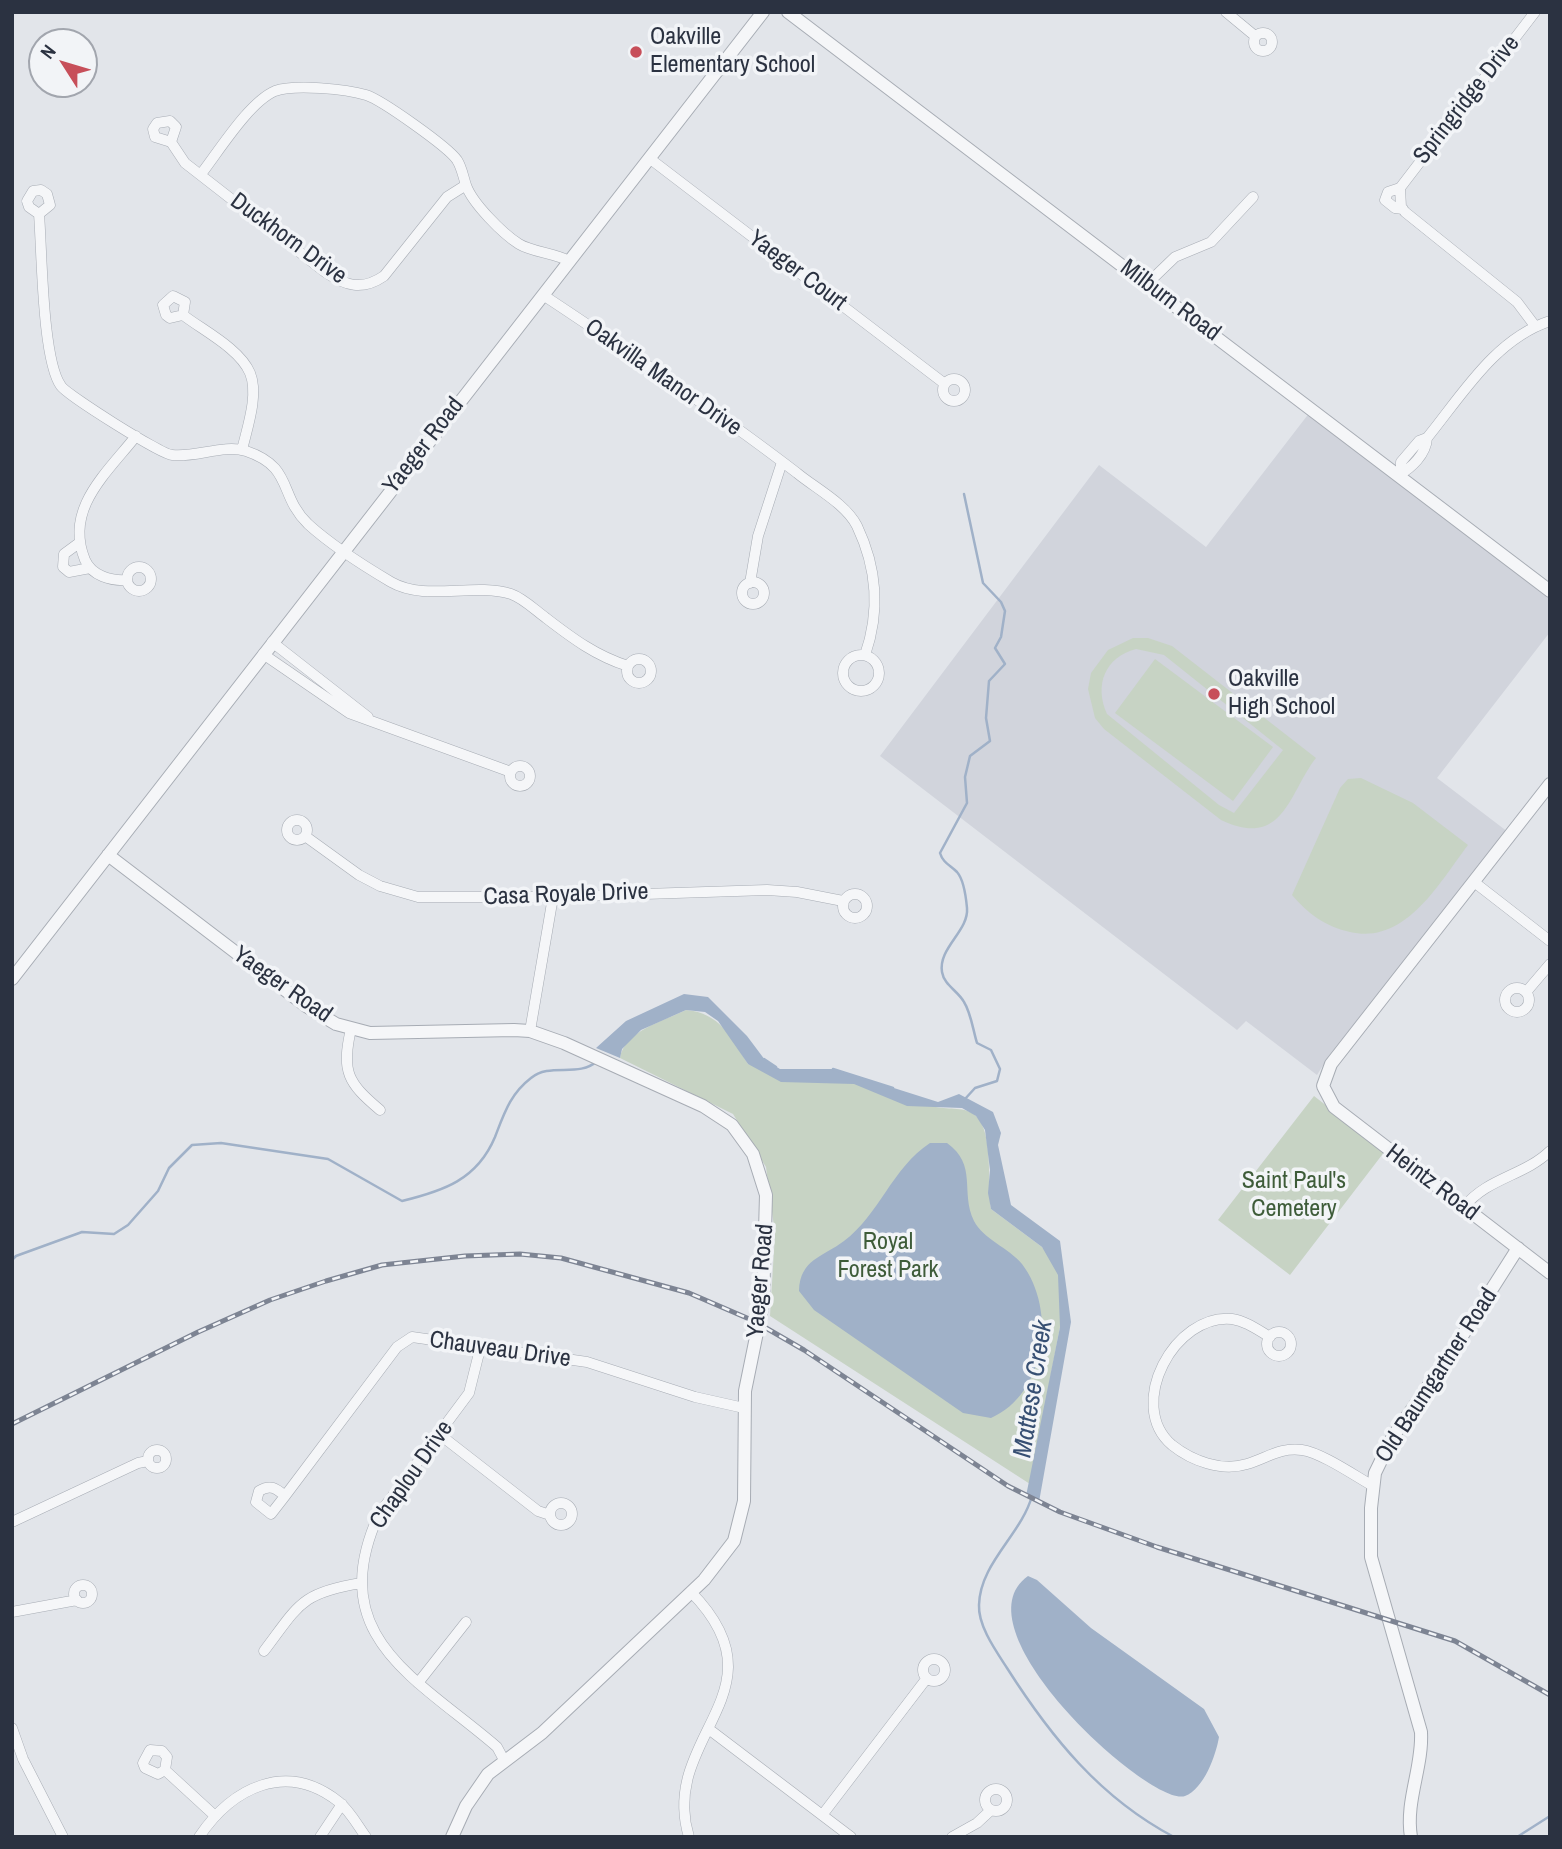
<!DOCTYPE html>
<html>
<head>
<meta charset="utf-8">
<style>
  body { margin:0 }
  #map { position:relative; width:1562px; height:1849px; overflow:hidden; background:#e2e5ea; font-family:"Archivo Narrow",sans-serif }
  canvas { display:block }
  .frame { position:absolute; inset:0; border:14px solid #2b3241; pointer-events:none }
  .north { position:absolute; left:28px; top:28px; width:70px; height:70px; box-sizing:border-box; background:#f2f4f7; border:2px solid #a2a6ae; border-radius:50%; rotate:307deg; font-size:19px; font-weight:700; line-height:28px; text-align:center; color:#2b3241 }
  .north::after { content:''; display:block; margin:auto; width:24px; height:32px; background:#c74f5a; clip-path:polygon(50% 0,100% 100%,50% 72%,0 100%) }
</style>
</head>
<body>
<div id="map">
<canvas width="1562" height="1849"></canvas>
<div class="frame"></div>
<div class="north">N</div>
</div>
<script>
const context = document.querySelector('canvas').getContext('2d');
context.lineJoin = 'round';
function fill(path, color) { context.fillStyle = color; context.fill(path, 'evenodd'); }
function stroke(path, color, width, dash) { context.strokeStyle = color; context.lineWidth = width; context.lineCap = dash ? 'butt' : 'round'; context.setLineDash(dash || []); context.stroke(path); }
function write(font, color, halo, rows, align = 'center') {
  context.font = font + ' "Archivo Narrow",sans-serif'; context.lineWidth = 7; context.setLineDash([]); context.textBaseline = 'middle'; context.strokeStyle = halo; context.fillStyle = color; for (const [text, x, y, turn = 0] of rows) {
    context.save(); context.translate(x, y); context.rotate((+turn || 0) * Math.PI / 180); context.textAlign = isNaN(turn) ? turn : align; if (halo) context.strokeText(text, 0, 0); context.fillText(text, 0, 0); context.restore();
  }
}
fill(new Path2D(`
  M1310 412 1550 597V632L1437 778 1508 832 1330 1054 1317 1075 1246 1021 1237 1030 880 756 1099 465 1206 547Z`), '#d1d4dc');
fill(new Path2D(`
  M1133 638H1148L1172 646 1316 758C1289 792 1284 850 1221 820L1104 729 1095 718 1088 689 1091 673 1108 650ZM1136 649 1164 655 1283 750 1234 813 1219 805 1107 714C1094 685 1105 657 1136 649Z
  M1155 659 1273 747 1233 801 1115 713Z
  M1361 778 1413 803 1468 845C1439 883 1406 945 1350 932 1326 927 1308 914 1292 895L1340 788 1348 779Z
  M686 1010C720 1013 731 1037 748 1064 783 1072 819 1076 853 1083 862 1085 870 1090 878 1093 897 1099 917 1102 936 1107 949 1110 965 1106 976 1116 994 1132 987 1187 991 1209L1042 1247 1063 1273 1060 1327 1030 1484 770 1316 775 1234 766 1167 733 1114 620 1058C624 1031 664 1021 686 1010Z
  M1314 1096 1385 1151 1290 1275 1218 1220Z`), '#c7d3c4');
fill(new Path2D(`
  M684 994 708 997 747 1036 765 1060 780 1069H834L938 1102 959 1094 993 1112 1001 1133 998 1145 1011 1205 1060 1241 1071 1322 1039 1502 1026 1496 1060 1327 1058 1275 1042 1247 991 1209 988 1193 990 1170 985 1130 976 1116 962 1108 907 1106 854 1084 781 1082 748 1064 718 1021 705 1012 686 1010 641 1030 622 1049 620 1058 596 1048 626 1021Z
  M930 1143H947C978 1165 960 1192 974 1221 983 1239 1009 1248 1022 1264 1057 1310 1046 1394 991 1418L963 1413 814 1310 799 1291C800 1259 823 1257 844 1241 879 1215 892 1168 930 1143Z
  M1028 1576 1037 1580 1091 1628 1204 1709 1219 1737C1216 1755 1204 1789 1185 1796 1152 1808 953 1629 1028 1576Z`), '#a0b1c8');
stroke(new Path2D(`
  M964 494 983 583 1001 602 1005 611 1001 637 995 648 1005 664 989 681 986 718 990 741 970 756 965 777 967 803 940 853C943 863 950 865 957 872 964 880 966 897 967 908 969 931 938 948 942 972 944 985 958 991 964 1002 971 1013 973 1030 977 1043L991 1050 1000 1069 997 1081 975 1088 965 1099
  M764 1059 776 1067
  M833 1069 893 1088
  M12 1260 16 1256 82 1232 114 1234 128 1225 158 1191 169 1168 192 1145 221 1143 328 1159 402 1201C443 1191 477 1180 495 1137 504 1114 510 1094 531 1078 550 1062 579 1078 597 1061
  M1032 1496C1021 1535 980 1563 979 1605 978 1626 996 1651 1007 1668 1051 1737 1100 1798 1174 1837
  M1517 1837 1550 1816`), '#a0b1c8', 2.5);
const minor = new Path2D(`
  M1226 12 1255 36
  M1254 42a9 9 0 1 1 18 0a9 9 0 1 1-18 0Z
  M171 142 176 127 170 121 157 123 153 129 155 137 171 142 185 163 325 272C346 286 362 291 384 276L447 197 466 185
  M649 158 945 384
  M201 174C219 151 249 102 275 91 295 84 346 89 366 95 382 100 448 147 457 160 462 168 463 176 466 185 472 203 503 234 519 244 532 252 554 253 569 261
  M1400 188 1388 192 1385 200 1395 208 1403 209
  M39 214 50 205 47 194 41 190 33 191 27 201 29 207 39 214C42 250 42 360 61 386 67 395 162 455 172 455 195 458 224 444 246 451 294 467 278 495 308 524 331 545 364 566 391 582 426 602 473 582 511 594 523 598 535 610 546 618 572 638 596 656 628 666
  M1147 284 1175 257 1211 242 1253 197
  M543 295C629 352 715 410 797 473 815 488 846 504 857 526 877 568 880 612 865 655
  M183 315 185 302 173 296 163 305 166 315 170 318 183 315C204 331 240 349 250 373 259 395 247 428 242 450
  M1535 326 1517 302 1405 212 1401 207 1400 188 1535 12
  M943 390a11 11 0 1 1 22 0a11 11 0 1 1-22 0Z
  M1401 472V462L1419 441 1427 438
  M1399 475C1411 468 1426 455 1427 438 1462 395 1495 339 1550 321
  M79 543 64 554 63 567 69 572 90 568
  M127 579a12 12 0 1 1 24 0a12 12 0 1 1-24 0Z
  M127 580C111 581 92 576 85 560 64 509 106 474 136 436
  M742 593a11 11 0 1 1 22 0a11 11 0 1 1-22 0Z
  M750 583 758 536 782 462
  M272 642 368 717
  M263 654 349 713 511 772
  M843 673a18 18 0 1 1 36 0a18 18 0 1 1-36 0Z
  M627 671a12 12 0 1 1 24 0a12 12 0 1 1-24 0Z
  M510 776a10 10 0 1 1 20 0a10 10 0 1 1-20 0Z
  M287 830a10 10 0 1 1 20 0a10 10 0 1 1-20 0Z
  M305 836 359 875 380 886 418 897H553L767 890 797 892 843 901
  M1474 882 1550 941
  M843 906a12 12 0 1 1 24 0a12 12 0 1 1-24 0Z
  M1505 1000a12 12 0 1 1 24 0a12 12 0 1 1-24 0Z
  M1527 991 1550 964
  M351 1029C341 1072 348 1083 380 1110
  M530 1031 553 897
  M1464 1207C1487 1178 1524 1176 1550 1151
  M1267 1344a12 12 0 1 1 24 0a12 12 0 1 1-24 0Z
  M1270 1337C1258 1330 1246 1321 1232 1319 1175 1313 1125 1405 1172 1445 1192 1461 1222 1472 1247 1464 1267 1458 1280 1447 1302 1450 1322 1453 1355 1476 1373 1486
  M481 1345 469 1393 379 1514C323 1637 417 1678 497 1747L504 1760
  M439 1434 538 1511 550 1515
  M148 1459a9 9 0 1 1 18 0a9 9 0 1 1-18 0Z
  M285 1496C276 1488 270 1484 259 1491L256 1502 271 1514 285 1496 397 1347 412 1337 587 1362 695 1397 744 1408
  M550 1514a11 11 0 1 1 22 0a11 11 0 1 1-22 0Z
  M12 1522 138 1463 148 1461
  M74 1594a9 9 0 1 1 18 0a9 9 0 1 1-18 0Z
  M12 1612 77 1600
  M264 1651C299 1605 300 1593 361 1583
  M923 1670a11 11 0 1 1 22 0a11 11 0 1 1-22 0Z
  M418 1683 466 1622
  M12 1728 23 1759 63 1837
  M710 1730 851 1837
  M165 1770 158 1774 145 1768 143 1763 150 1750 162 1751 167 1757 165 1770 214 1815
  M985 1800a11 11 0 1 1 22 0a11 11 0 1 1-22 0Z
  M823 1814 927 1678
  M199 1837C232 1788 286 1760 339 1802 350 1811 358 1826 366 1837
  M320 1837 342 1804
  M689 1837C658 1736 789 1692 691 1592
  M952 1837 977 1823 991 1810`);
const tertiary = new Path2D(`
  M788 12 1550 591
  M1550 784 1331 1064 1323 1086 1334 1107 1550 1273
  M108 855 306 1006 336 1024 370 1033 514 1030 530 1031 564 1043 703 1106 732 1125 753 1154 766 1195 763 1303 745 1391 744 1501 734 1541 704 1580 542 1733 488 1774 466 1806 452 1837
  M12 979 763 12
  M1411 1837C1405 1801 1423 1767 1421 1732L1371 1557V1508L1375 1473 1392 1438 1450 1355 1518 1248`);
stroke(minor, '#a7acb4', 11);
stroke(tertiary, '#a7acb4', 14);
stroke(minor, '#f5f6f8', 10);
stroke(tertiary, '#f5f6f8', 12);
const rail = new Path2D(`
  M12 1424 198 1332 270 1300 326 1281 382 1265 465 1256 520 1254 561 1258 689 1293 754 1321 804 1350 1008 1486 1060 1512 1157 1547 1455 1641 1550 1695`);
stroke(rail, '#7d8493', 5);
stroke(rail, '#f2f4f7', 2.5, [8]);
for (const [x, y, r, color] of [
  [636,52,7,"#c74f5a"],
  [1214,694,7,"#c74f5a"]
]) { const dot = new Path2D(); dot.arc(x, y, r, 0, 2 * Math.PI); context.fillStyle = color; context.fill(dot); stroke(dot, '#f2f4f7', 2.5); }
write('24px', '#2b3241', '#f2f4f7', [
  ["Oakville",650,38],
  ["Elementary School",650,66],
  ["Oakville",1228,680],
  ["High School",1228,708]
], 'left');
write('24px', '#2b3241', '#f2f4f7', [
  ["Springridge Drive",1467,100,-52],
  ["Duckhorn Drive",288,239,36],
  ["Yaeger Court",797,271,37],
  ["Milburn Road",1170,301,37],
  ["Oakvilla Manor Drive",663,378,35],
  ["Yaeger Road",424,446,-52],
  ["Casa Royale Drive",566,895,-2],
  ["Yaeger Road",282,985,35],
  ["Heintz Road",1432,1183,37],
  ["Yaeger Road",761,1281,-85],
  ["Chauveau Drive",500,1350,8],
  ["Old Baumgartner Road",1437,1376,-57],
  ["Chaplou Drive",412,1475,-55]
]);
write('24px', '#3e5c39', '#f2f4f7', [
  ["Saint Paul's",1294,1182],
  ["Cemetery",1294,1210],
  ["Royal",888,1243],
  ["Forest Park",888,1271]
]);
write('italic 26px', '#374f73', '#f2f4f7', [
  ["Mattese Creek",1034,1389,-81]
]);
</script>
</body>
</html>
